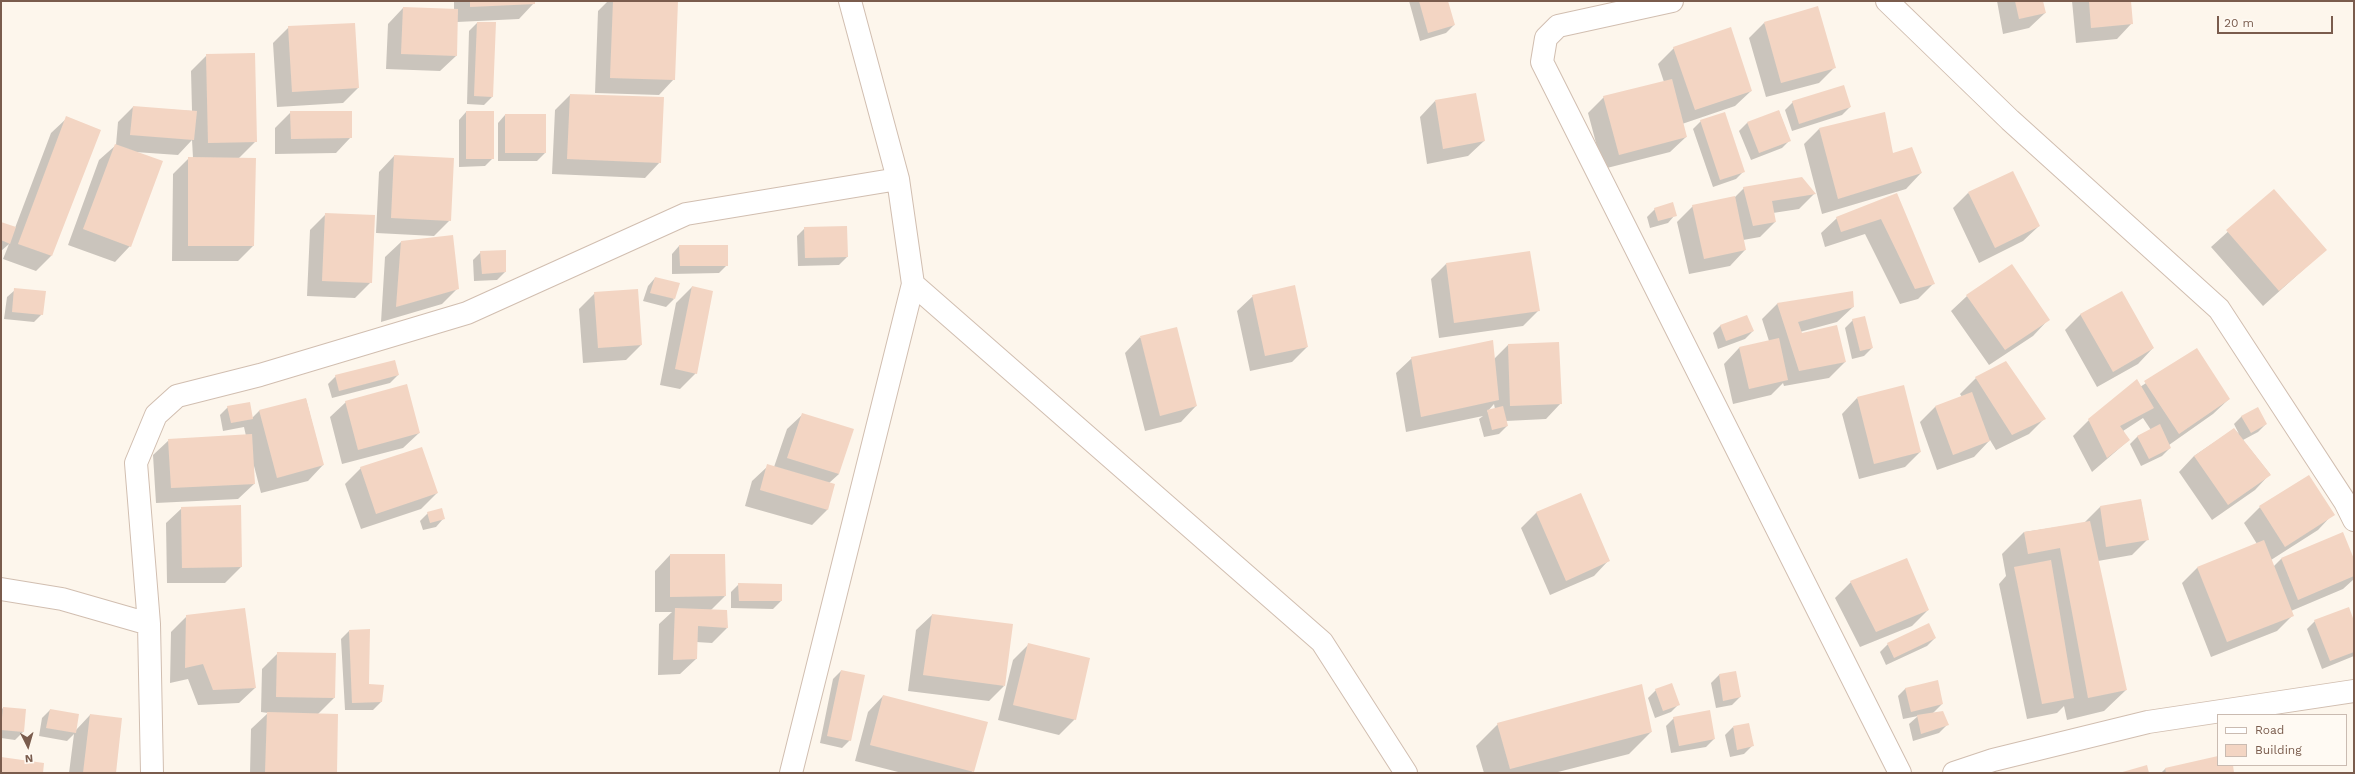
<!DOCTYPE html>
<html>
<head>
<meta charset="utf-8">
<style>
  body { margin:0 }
  #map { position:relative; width:2355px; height:774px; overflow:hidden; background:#fdf6ec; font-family:"Work Sans",sans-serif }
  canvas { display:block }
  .frame { position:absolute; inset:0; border:2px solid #7a5c4d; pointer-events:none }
  .legend { position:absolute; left:2217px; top:714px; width:130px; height:52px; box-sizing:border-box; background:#fffaf3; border:1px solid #cabbb1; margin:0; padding:5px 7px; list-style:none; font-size:12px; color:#7a5c4d }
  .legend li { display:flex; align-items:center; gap:8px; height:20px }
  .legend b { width:20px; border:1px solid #cabbb1 }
  .north { position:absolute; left:8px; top:726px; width:40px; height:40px; -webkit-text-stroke:3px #fffaf3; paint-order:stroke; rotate:175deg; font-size:11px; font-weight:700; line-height:16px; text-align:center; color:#7a5c4d }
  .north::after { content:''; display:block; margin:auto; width:14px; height:18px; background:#7a5c4d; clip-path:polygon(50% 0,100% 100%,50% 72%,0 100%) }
  .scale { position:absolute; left:2217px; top:16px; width:116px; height:18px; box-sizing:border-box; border:2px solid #7a5c4d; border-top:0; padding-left:5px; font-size:12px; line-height:14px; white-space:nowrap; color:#7a5c4d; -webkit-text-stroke:3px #fffaf3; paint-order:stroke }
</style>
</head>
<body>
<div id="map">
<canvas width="2355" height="774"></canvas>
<div class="frame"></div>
<ul class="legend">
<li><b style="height:5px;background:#fff"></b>Road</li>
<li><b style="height:11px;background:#f3d5c3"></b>Building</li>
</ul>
<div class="north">N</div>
<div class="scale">20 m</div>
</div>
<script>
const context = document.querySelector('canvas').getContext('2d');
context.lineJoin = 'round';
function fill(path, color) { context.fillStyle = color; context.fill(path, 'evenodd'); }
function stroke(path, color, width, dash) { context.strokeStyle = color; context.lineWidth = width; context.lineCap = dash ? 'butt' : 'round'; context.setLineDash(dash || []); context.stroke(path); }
fill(new Path2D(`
  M454 1H534V3L519 19 457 22 456 56 440 71 386 69 388 24 403 8 454 10Z
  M608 1H677L674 79 659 95 595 93 598 11Z
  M1409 1H1447L1454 25 1446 33 1420 41Z
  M1997 1H2042L2045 13 2029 28 2003 34Z
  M2072 1H2130L2132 23 2117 39 2076 43Z
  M477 23 492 97 484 105 467 104 469 31Z
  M1764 23 1835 67 1819 83 1766 97 1749 38Z
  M289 27 358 88 343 103 277 107 273 43Z
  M1674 48 1751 91 1735 106 1682 124 1686 137 1670 152 1603 169 1588 113 1604 97 1664 82 1658 64Z
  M207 55 256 141 238 159 253 246 238 261H172L173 174 189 158H193L192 140 178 155 135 152 130 246 115 262 68 245 99 160 116 145 118 122 133 107 192 111 191 71Z
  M570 95 660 162 645 178 552 174 555 110Z
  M1435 101 1484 141 1468 156 1427 164 1420 117Z
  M1793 102 1850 107 1842 115 1792 131 1785 110Z
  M1779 111 1790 140 1782 148 1751 160 1739 131 1747 123Z
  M291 112 351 137 336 153 275 154V128Z
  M466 112 493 158 485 166 459 167V120Z
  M505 115H545V153L537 161H498V123Z
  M67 118 99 130 51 256 36 271 3 259 9 244 1 251V223L15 228 51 133Z
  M1701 121 1744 171 1736 179 1713 187 1693 129Z
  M1819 129 1893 154 1911 148 1921 173 1906 189 1822 214 1804 144Z
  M394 156 450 220 434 236 376 233 379 172Z
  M1744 188 1814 194 1799 209 1773 213 1775 222 1760 237 1743 240 1745 250 1730 266 1689 274 1677 222 1693 206 1734 198Z
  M2274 190 2325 250 2263 306 2211 247Z
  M1968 193 2039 226 2023 241 1979 263 1953 208Z
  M1896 194 1933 284 1918 299 1900 304 1865 234 1825 247 1821 233 1837 218Z
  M1655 209 1675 215 1668 223 1650 228 1647 217Z
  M326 214 371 282 355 298 307 296 310 230Z
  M805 228 847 257 839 265 798 266 797 236Z
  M401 242 458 288 442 304 381 322 385 257Z
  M679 246 727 265 719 273 672 274V254Z
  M481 252 505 272 497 280 474 281 473 260Z
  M1446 264 1538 311 1523 326 1439 338 1431 279Z
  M655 278 674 299 666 307 643 301 648 286Z
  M692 287 696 373 680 389 660 385 676 303Z
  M15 290 42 314 34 322 4 319 7 297Z
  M595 293 641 345 626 360 583 363 579 309Z
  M1253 296 1307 347 1292 362 1250 371 1237 311Z
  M1967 296 2048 320 2033 336 1989 365 1951 311Z
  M1777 304 1853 307 1837 322 1800 332 1845 362 1829 378 1784 386 1783 383 1771 395 1733 404 1724 364 1739 348 1769 341 1762 319Z
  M2081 314 2153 348 2138 364 2097 387 2065 330Z
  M1853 320 1872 348 1864 356 1852 359 1845 328Z
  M1721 325 1753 331 1745 339 1718 349 1713 333Z
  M1140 337 1196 406 1181 422 1145 431 1125 353Z
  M1558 343 1561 403 1546 419 1506 421 1507 426 1499 434 1484 437 1479 419 1483 416 1406 432 1396 373 1412 358 1494 359 1508 345ZM1494 404 1495 409 1487 412Z
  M2197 350 2229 399 2213 414 2169 445 2170 448 2162 456 2141 466 2130 444 2138 436 2151 430 2143 418 2123 431 2129 440 2092 472 2073 436 2089 420Z
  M398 375 390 383 332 398 328 384 336 376Z
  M1976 378 2045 418 2029 434 1996 450 1990 440 1974 457 1937 470 1920 422 1935 407 1962 397 1960 394Z
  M1857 398 1920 452 1905 467 1859 479 1842 414Z
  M306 399 323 465 308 481 261 493 254 466V484L238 499 156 503 153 455 169 440 246 436 244 427 223 431 220 415 228 407 252 418 259 411Z
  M346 402 419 433 403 448 342 464 330 417Z
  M803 414 839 474 829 483 834 485 827 510 812 525 745 506 752 481 768 466 774 467 787 429Z
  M2242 416 2266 424 2258 432 2243 440 2270 474 2255 490 2212 520 2179 472 2194 456 2234 429 2239 434 2234 424Z
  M361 468 437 493 421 509 361 529 345 484Z
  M2309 476 2333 514 2318 530 2271 560 2273 567 2281 559 2343 534 2354 562V579L2343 589 2291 611 2293 615 2277 631 2211 657 2182 583 2197 568 2257 544 2244 523 2260 507Z
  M1580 494 1609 560 1594 576 1550 595 1521 528 1536 513Z
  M2141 501 2148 539 2132 555 2098 561 2126 690 2104 711 2067 720 2064 706 2057 713 2027 719 1999 584 2006 576 2002 554 2024 532 2084 523 2100 507Z
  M240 506 241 567 225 583H167L166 523 182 508Z
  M428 513 443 519 436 527 423 530 420 521Z
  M670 555 725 596 711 610 727 628 712 643 696 642V659L680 674 658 675 659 624 672 612H655V571Z
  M1851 582 1928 610 1912 626 1860 647 1835 598Z
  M739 584 781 601 773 609 731 608V592Z
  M932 615 1004 686 989 701 908 691 916 630Z
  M187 616 255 688 239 703 198 705 188 679 170 683 171 632Z
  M2315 621 2354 624V656L2322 669 2307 629Z
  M349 631 368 685 381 702 373 710H345L341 639Z
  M1935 638 1927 646 1886 665 1880 652 1888 644Z
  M1029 644 1075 719 1059 735 998 720 1013 660Z
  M278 653 335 654 334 698 318 714 336 773H250L251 729 268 713 261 712 262 669Z
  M841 671 850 740 842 748 820 743 833 679Z
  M1735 672 1740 697 1732 705 1716 708 1711 683 1719 675Z
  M1906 688 1942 704 1933 713 1947 725 1939 733 1913 741 1909 724 1918 716 1903 719 1898 696Z
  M1656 690 1679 704 1671 712 1655 718 1648 698Z
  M883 696 973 772 902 773 855 761 868 712Z
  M3 708 23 732 15 740 1 738V710Z
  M50 710 76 730 90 715 115 773H69L74 734 67 741 39 736 42 718Z
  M1674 718 1714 739 1706 747 1671 753 1666 726Z
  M1498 724 1651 732 1629 754 1554 773H1484L1476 746Z
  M1733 727 1752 746 1744 754 1730 757 1725 735Z
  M2218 757V765H2232L2233 773H2161L2165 769Z`), '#0003');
fill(new Path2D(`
  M470 1H535V4L470 7Z
  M613 1H678L675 80 610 78Z
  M1419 1H1448L1455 25 1428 33Z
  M2015 1H2043L2046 13 2019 19Z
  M2089 1H2131L2133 24 2091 28Z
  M1818 6 1836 68 1781 83 1764 22Z
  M403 7 458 9 457 56 401 54Z
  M477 22H496L493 97 474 96Z
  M355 23 359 88 292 92 288 26Z
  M1731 27 1752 91 1695 110 1673 47Z
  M255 53 257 142 208 143 206 54Z
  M1672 79 1687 137 1619 155 1603 96Z
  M1844 85 1851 107 1799 124 1792 101Z
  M1476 93 1485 141 1443 149 1435 100Z
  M570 94 664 97 661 163 567 159Z
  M133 106 197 111 194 140 130 135Z
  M1779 110 1791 141 1759 153 1747 122Z
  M290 111H352V138L291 139Z
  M466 111H494V159H466Z
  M1725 112 1745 172 1720 180 1700 120Z
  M1885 112 1893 153 1912 147 1922 173 1838 199 1819 128Z
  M505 114H546V153H505Z
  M66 116 101 130 52 256 18 244Z
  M115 144 163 161 131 247 83 229Z
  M394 155 454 158 451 221 391 218Z
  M188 157 256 158 254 246H188Z
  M2013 171 2040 226 1995 248 1968 192Z
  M1802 177 1816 194 1772 201 1776 222 1753 226 1743 187Z
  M2274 189 2327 250 2279 291 2226 230Z
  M1897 193 1935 284 1915 289 1881 219 1841 232 1836 217Z
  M1735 196 1746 250 1704 259 1692 205Z
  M1673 202 1677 216 1658 221 1654 208Z
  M325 213 375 215 372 283 322 281Z
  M1 222 16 227 10 244 1 240Z
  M847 226 848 257 805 258 804 227Z
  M453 235 459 289 396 307 401 241Z
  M679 245H728V266H680Z
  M506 250V272L482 274 480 251Z
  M1530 251 1540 311 1454 323 1446 263Z
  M2012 264 2050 320 2005 350 1966 295Z
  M655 277 680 283 675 299 650 293Z
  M1295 285 1308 347 1265 356 1252 295Z
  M692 286 713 291 697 374 675 369Z
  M14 288 46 291 43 315 12 312Z
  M638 289 642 345 598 348 594 292Z
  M1853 291 1854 307 1798 322 1802 333 1837 325 1846 362 1799 371 1777 303Z
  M2122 291 2154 348 2113 372 2080 314Z
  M1747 315 1754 331 1726 341 1720 325Z
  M1865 316 1873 348 1860 351 1852 319Z
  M1177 327 1197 406 1160 416 1140 336Z
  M1779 338 1788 380 1749 389 1739 347Z
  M1493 340 1499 400 1421 417 1411 357Z
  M1559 342 1562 404 1510 406 1508 344Z
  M2197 348 2230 399 2179 434 2144 381Z
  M395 360 399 375 339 391 335 375Z
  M2006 361 2046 419 2012 435 1975 377Z
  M2137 379 2154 408 2120 426 2130 440 2107 458 2088 419Z
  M407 384 420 433 358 450 345 401Z
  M1904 385 1921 452 1874 464 1857 397Z
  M1972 392 1990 441 1953 455 1935 406Z
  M306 398 324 465 277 478 259 410Z
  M250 402 253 419 231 423 227 406Z
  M1503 406 1508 426 1492 430 1487 410Z
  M2258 407 2267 424 2251 433 2241 416Z
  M802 413 854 429 839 474 787 458Z
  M2160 424 2171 448 2149 459 2137 436Z
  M2234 428 2271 475 2228 505 2194 456Z
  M252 434 255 484 171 488 168 439Z
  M422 447 438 493 376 514 360 467Z
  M767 464 835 484 828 510 760 490Z
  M2309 475 2335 515 2285 547 2259 506Z
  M1581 493 1610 561 1566 581 1536 512Z
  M2141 499 2149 540 2106 547 2100 506Z
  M241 505 242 567 182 568 181 507Z
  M442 508 445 519 430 523 427 512Z
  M2090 521 2127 690 2088 698 2060 548 2028 554 2024 532Z
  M2343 532 2354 559V576L2298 600 2281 558Z
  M2264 540 2294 616 2227 642 2197 567Z
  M670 554H725L726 596 670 597Z
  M1907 558 1929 610 1876 632 1850 581Z
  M2051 560 2074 698 2042 704 2014 567Z
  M738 583 782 584V601H739Z
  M2349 607 2354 621V652L2330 661 2314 620Z
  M245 608 256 688 213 690 203 664 185 668 186 615Z
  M675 608 727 610 728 628 698 626 697 659 673 660Z
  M932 614 1013 624 1005 686 923 675Z
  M1929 623 1936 638 1894 658 1887 643Z
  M370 629 369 684 384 685 382 702 352 703 349 630Z
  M1028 643 1090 658 1076 720 1013 705Z
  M277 652 336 653 335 698 276 697Z
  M841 670 865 675 851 741 827 736Z
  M1736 671 1741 697 1723 701 1719 674Z
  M1938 680 1943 704 1911 712 1905 688Z
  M1672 683 1680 705 1663 711 1655 689Z
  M1642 684 1652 732 1510 769 1497 723Z
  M883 695 988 722 974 772 870 745Z
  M3 707 26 709 24 732 1 730Z
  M50 709 79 714 76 733 46 728Z
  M1710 710 1715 739 1679 746 1673 717Z
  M1943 711 1949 725 1921 734 1917 715Z
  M267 712 338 714 337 773H265Z
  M90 714 122 718 116 773H83Z
  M1749 723 1754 746 1737 750 1733 726Z
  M2218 756V765H2233L2234 773H2166L2165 768Z
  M1 757 44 763 43 773H1Z
  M2147 765 2149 773H2119Z`), '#f3d5c3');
const minor = new Path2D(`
  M1672 1 1558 26 1546 38 1542 62 1900 773
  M1887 1 2010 120 2219 309 2345 502 2354 520
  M913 284 1322 642 1406 773
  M1 589 62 599 149 624
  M152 773 149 624 136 463 156 415 177 396 260 375 467 313 686 214 898 179
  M791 773 913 284 898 179 850 1
  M1954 773 1993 760 2148 722 2354 691`);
stroke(minor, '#d1beb0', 24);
stroke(minor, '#fff', 22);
</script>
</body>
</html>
